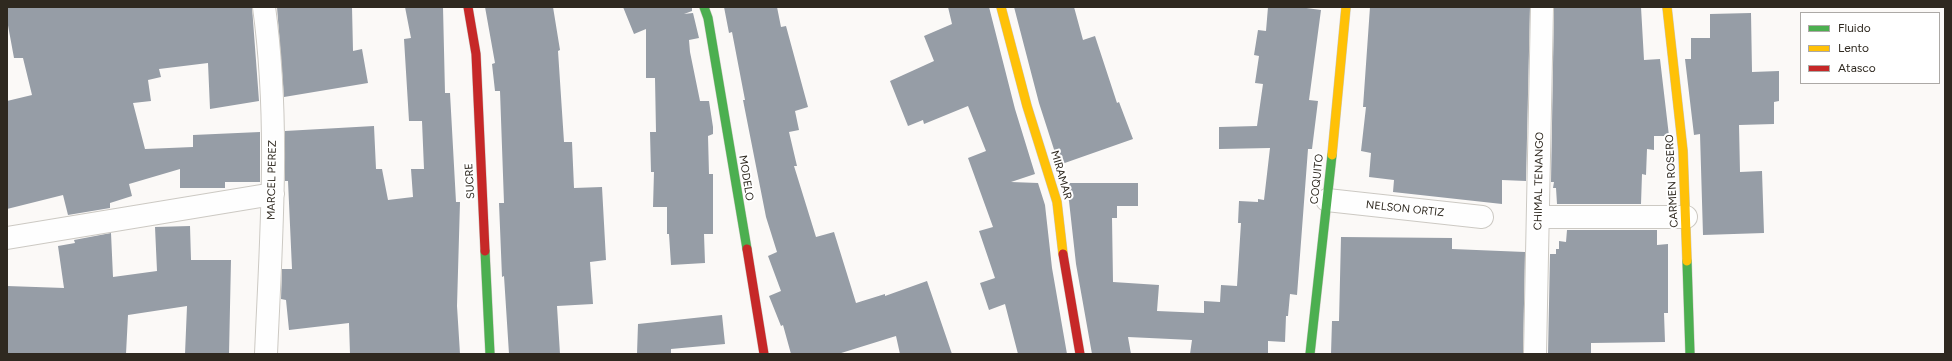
<!DOCTYPE html>
<html>
<head>
<meta charset="utf-8">
<style>
  body { margin:0 }
  #map { position:relative; width:1952px; height:361px; overflow:hidden; background:#fbf9f7; font-family:Figtree,sans-serif }
  canvas { display:block }
  .frame { position:absolute; inset:0; border:8px solid #2f2920; pointer-events:none }
  .legend { position:absolute; left:1800px; top:12px; width:140px; height:72px; box-sizing:border-box; background:#fff; border:1px solid #aca9a6; margin:0; padding:5px 7px; list-style:none; font-size:12px; color:#2f2920 }
  .legend li { display:flex; align-items:center; gap:8px; height:20px }
  .legend b { width:20px; border:1px solid #aca9a6 }
</style>
</head>
<body>
<div id="map">
<canvas width="1952" height="361"></canvas>
<div class="frame"></div>
<ul class="legend">
<li><b style="height:5px;background:#4caf50"></b>Fluido</li>
<li><b style="height:5px;background:#ffc107"></b>Lento</li>
<li><b style="height:5px;background:#c62828"></b>Atasco</li>
</ul>
</div>
<script>
const context = document.querySelector('canvas').getContext('2d');
context.lineJoin = 'round';
function fill(path, color) { context.fillStyle = color; context.fill(path, 'evenodd'); }
function stroke(path, color, width, dash) { context.strokeStyle = color; context.lineWidth = width; context.lineCap = dash ? 'butt' : 'round'; context.setLineDash(dash || []); context.stroke(path); }
function write(font, color, halo, rows, align = 'center') {
  context.font = font + ' Figtree,sans-serif'; context.lineWidth = 4; context.setLineDash([]); context.textBaseline = 'middle'; context.strokeStyle = halo; context.fillStyle = color; for (const [text, x, y, turn = 0] of rows) {
    context.save(); context.translate(x, y); context.rotate((+turn || 0) * Math.PI / 180); context.textAlign = isNaN(turn) ? turn : align; if (halo) context.strokeText(text, 0, 0); context.fillText(text, 0, 0); context.restore();
  }
}
fill(new Path2D(`
  M7 7H252L259 101 210 109 208 63 159 69 161 77 148 80 151 101 133 103 145 149 193 147V135L260 132V182H225V188H180V169L129 184 132 196 110 203V208L68 215 63 195 7 209V101L32 95 23 58H14L7 20Z
  M277 7H352L353 51 362 49 368 83 284 97Z
  M405 7H443L445 93H450L456 202H460L457 306 460 354H350L349 323 289 330 286 300 281 299 282 269H292L288 181H285V131L374 126 376 169H382L388 200 413 197 411 169H424L422 121H409L404 39 411 38Z
  M485 7H553L560 50 558 51 564 142H572L574 188 602 187 606 260 590 262 593 304 557 306 560 354H509L504 276 502 277 499 203H504L500 91H495L492 64 495 63Z
  M623 7H692V11L684 14 693 13 699 38 689 40 690 52 700 101H709L713 127V134L708 136 709 174H713V234H704L705 263 671 265 669 234H667V207H653L654 172H651L650 132H656L655 78H646V29L634 34Z
  M724 7H777L781 27 786 26 808 107 795 111 799 130 789 132 797 166H794L816 237 834 232 856 303 885 294V296L927 281 952 354H900L896 336 838 354H791L783 325 781 326 769 296 781 291 768 256 777 252 766 217 743 100H745L732 32 729 33Z
  M948 7H989L1015 109 1035 174 1011 182 1038 183 1045 205 1052 268 1067 354H1018L1005 304 989 310 980 283 995 278 979 231 993 227 968 158 986 151 968 106 924 124 923 120 908 126 890 81 934 61 924 36 952 24Z
  M1014 7H1074L1083 40 1095 36 1117 103 1119 102 1133 139 1059 165 1039 103Z
  M1268 7H1299L1321 10 1309 100 1318 101 1312 149H1308L1297 295 1290 294 1288 316H1286L1285 342 1268 341V354H1190L1192 340 1128 337 1131 354H1092L1076 264 1069 201 1064 183H1138V206H1117V218H1112L1113 282 1159 285 1157 311 1204 313V301L1220 302 1221 285 1237 286 1241 223H1238L1239 201 1258 202V199L1264 200 1270 148 1219 149V127L1257 126 1263 84 1255 83 1259 56 1254 55 1258 30 1266 31Z
  M1370 7H1530L1526 181 1502 180V204L1393 192 1394 180 1369 177 1371 153 1361 151 1366 107H1363Z
  M1554 7H1641L1644 60 1660 59 1669 136H1654V150L1647 149 1646 175 1642 174 1641 204H1557L1556 188H1553L1554 182H1551Z
  M1751 13 1752 72 1779 71V101L1774 102V124L1739 125 1740 172 1762 171 1764 233 1703 235 1700 134 1694 135 1685 59H1691V38H1710V14Z
  M190 226 191 260H231L229 354H185L187 306 128 315 126 354H7V286L64 288 58 246 75 243 74 240 111 233 113 277 157 271 155 227Z
  M1567 230H1657V245L1668 244V313H1664L1665 342 1591 343V354H1548L1550 254H1556V249H1559V241L1566 242Z
  M1341 237 1452 238V249L1525 252 1523 354H1331L1332 321H1339Z
  M722 315 725 344 671 349V354H637L638 324Z`), '#969da6');
const street = new Path2D(`
  M264 7C280 122 271 239 266 354
  M1327 200 1482 217
  M1539 217H1686
  M7 238 273 194
  M1535 354 1542 7`);
const fast = new Path2D(`
  M704 7 708 18 747 249
  M485 251 490 354
  M1687 261 1690 354
  M1310 354 1332 155`);
const slow = new Path2D(`
  M1001 7 1027 106 1057 202 1063 254
  M1667 7 1683 151 1687 261
  M1332 155 1346 7`);
const jam = new Path2D(`
  M468 7 476 54 485 251
  M747 249 764 354
  M1063 254 1080 354`);
stroke(street, '#ccc9c3', 24);
stroke(fast, '#ccc9c3', 10);
stroke(slow, '#ccc9c3', 10);
stroke(jam, '#ccc9c3', 10);
stroke(street, '#fefefe', 22);
stroke(fast, '#4caf50', 9);
stroke(slow, '#ffc107', 9);
stroke(jam, '#c62828', 9);
write('11px', '#2f2920', '#fff', [
  ["MIRAMAR",1061,175,74],
  ["MODELO",746,178,81],
  ["COQUITO",1317,179,-84],
  ["MARCEL PEREZ",272,180,-89],
  ["SUCRE",470,181,-93],
  ["CHIMAL TENANGO",1539,181,-89],
  ["CARMEN ROSERO",1672,181,-93],
  ["NELSON ORTIZ",1405,209,6]
]);
</script>
</body>
</html>
